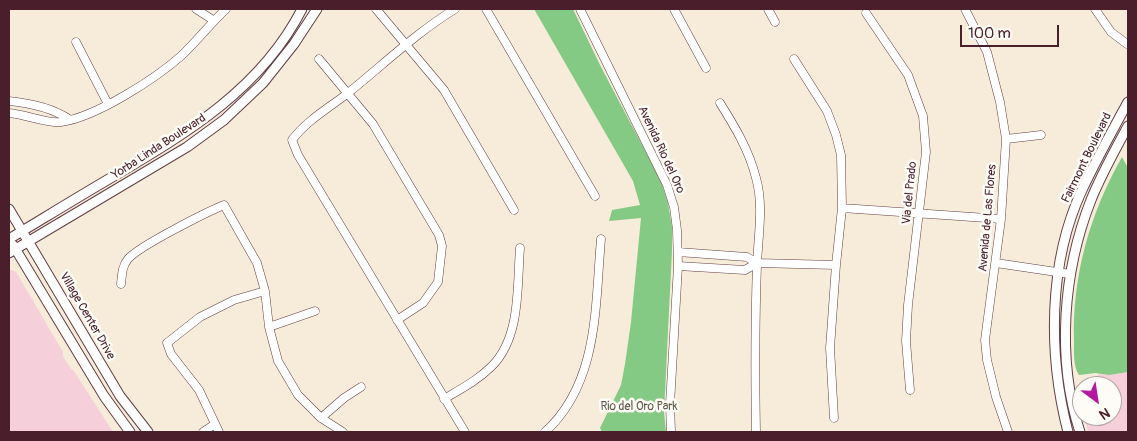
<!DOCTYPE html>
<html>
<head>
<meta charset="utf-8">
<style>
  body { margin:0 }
  #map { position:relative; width:1137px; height:441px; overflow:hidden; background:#f7ecd9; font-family:Pangolin,sans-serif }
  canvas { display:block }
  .frame { position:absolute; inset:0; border:10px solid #4a1f2b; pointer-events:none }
  .north { position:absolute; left:1072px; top:376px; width:50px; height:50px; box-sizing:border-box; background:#fdfcf7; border:1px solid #b5a4a5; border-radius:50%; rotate:149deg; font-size:14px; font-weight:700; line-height:20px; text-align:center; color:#4a1f2b }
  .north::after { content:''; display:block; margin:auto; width:18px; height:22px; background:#b5179e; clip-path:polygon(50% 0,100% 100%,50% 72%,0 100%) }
  .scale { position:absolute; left:960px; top:25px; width:99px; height:22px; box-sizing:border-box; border:2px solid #4a1f2b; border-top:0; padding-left:6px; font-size:15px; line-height:18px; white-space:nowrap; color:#4a1f2b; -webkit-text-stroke:4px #fdfcf7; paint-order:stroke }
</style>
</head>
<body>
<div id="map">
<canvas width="1137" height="441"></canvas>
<div class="frame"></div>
<div class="north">N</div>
<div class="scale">100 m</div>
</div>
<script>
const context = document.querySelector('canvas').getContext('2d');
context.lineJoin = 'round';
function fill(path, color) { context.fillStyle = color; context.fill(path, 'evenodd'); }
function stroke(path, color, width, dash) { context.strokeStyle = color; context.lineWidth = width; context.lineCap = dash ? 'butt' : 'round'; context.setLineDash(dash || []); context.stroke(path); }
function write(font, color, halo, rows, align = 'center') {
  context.font = font + ' Pangolin,sans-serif'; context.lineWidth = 5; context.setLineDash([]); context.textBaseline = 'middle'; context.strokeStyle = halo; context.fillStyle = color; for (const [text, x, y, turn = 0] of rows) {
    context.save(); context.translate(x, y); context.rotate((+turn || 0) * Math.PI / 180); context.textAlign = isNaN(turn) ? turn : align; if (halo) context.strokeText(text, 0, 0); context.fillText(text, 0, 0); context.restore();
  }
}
fill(new Path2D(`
  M9 269 16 272 63 352V356L71 369 74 371 113 432H9Z
  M1128 372V432H1088L1084 416H1112V386H1099L1098 374 1109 375Z`), '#f5cfd9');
fill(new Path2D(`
  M534 9H573L600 65 661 181 668 203 672 227V251L664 412 666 432H602L600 428 621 385 625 364 631 322 641 218 609 221 612 210 640 205 633 181Z
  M1122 157 1128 168V372L1109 375 1095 373 1079 375C1073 367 1074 351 1074 341 1072 276 1090 213 1122 157Z`), '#85ca84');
const minor = new Path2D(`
  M196 9 213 20
  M376 9 444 90 514 210
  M455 9C416 33 384 64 348 93 329 108 307 120 292 140L298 155 465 432
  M486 9 595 196
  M580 9 667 185 674 207 677 230 678 266 670 404 671 432
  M674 9 706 68
  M768 9 775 22
  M965 9 987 52 1000 102 1006 139 1001 219 985 340 987 360 996 397 1008 432
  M1095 9 1111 32 1127 44
  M866 13 908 75 923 116 926 152 908 305 906 341 910 390
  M76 42 108 104
  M319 59 373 124 439 235 442 246 438 282 423 303 397 320
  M794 59 827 111 836 135 841 155 842 208 836 265 830 348 834 418
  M9 101C29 103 52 108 69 119
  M720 103C735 127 749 150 756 178 764 205 758 237 757 265 755 321 755 376 756 432
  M9 113C24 114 49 124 61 122 96 117 155 79 181 56 197 41 210 24 226 9
  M1006 139 1041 135
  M842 208 1001 219
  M678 252 747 257 757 263 836 265
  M996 263 1070 274
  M678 266 745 270 757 263
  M121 284C122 275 122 266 128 259 139 246 207 212 224 205L257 263 265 291 269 327 278 361 298 395 321 418 343 432
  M269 327 315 311
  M444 399C461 389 478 380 492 366 521 337 517 286 520 248
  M321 418 344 398 361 387
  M203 432 215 424
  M219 432 199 390 171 354 167 343 200 317 234 300 265 291
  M545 432C599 383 595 306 601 239`);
const major = new Path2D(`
  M9 209 120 396 148 432
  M9 239C44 218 78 197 114 176 188 132 261 89 302 9
  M13 245 104 396 130 432
  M9 253 187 147 224 120 263 83 294 44 317 9
  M1068 432C1048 355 1048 263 1082 190 1096 160 1112 131 1128 102
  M1080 432C1056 359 1063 271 1091 200 1101 175 1115 150 1128 126`);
stroke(minor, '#643e45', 9);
stroke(major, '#643e45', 11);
stroke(minor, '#fff', 8);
stroke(major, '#fff', 9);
write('12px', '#4a1f2b', '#fdfcf7', [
  ["Yorba Linda Boulevard",159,147,-33],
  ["Avenida Rio del Oro",661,150,65],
  ["Fairmont Boulevard",1087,158,-64],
  ["Via del Prado",910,193,-84],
  ["Avenida de Las Flores",988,218,-85],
  ["Village Center Drive",87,316,60]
]);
write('12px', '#5f5b4a', '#fdfcf7', [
  ["Rio del Oro Park",639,407]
]);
</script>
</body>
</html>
